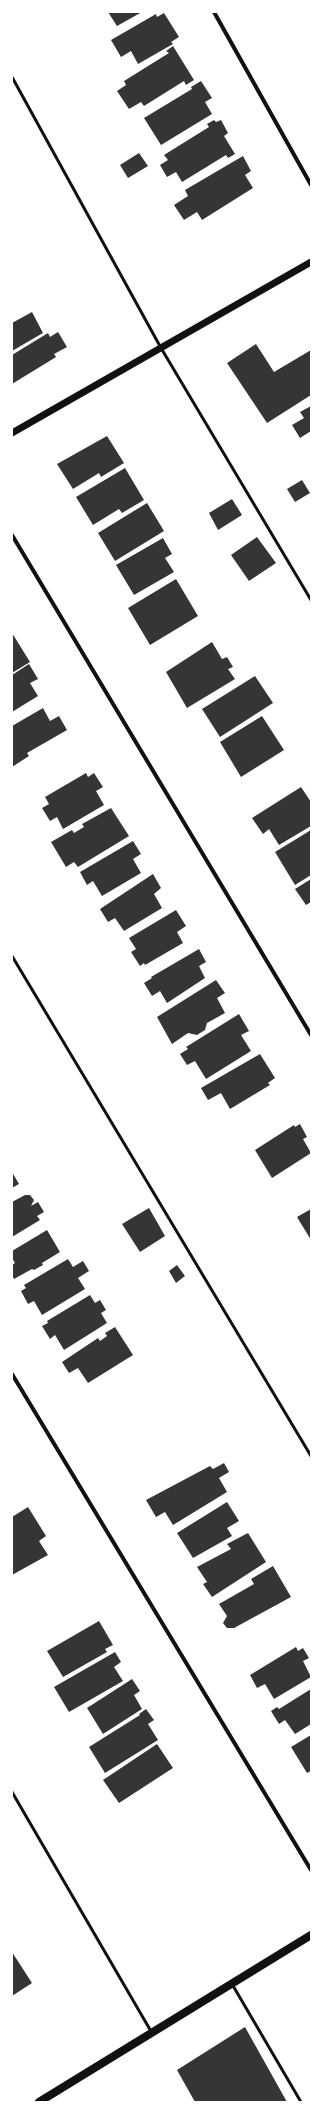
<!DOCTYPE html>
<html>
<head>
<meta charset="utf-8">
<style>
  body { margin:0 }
  #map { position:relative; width:323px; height:2114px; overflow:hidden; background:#fff; font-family:Lora,serif }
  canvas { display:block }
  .frame { position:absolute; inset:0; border:13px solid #fff; pointer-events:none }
</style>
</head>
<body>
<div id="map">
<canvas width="323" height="2114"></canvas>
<div class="frame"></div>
</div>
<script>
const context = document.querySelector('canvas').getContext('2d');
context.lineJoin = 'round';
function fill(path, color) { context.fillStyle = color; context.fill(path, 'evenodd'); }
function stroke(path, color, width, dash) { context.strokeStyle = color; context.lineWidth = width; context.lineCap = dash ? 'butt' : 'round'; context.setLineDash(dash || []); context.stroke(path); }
fill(new Path2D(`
  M108 12H142L117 26Z
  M164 13 179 37 171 42 173 44 138 64 131 51 121 57 111 40 156 14 157 17Z
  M173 46 194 80 186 85 184 81 144 106 141 102 129 109 117 91 126 85 124 81 169 53 166 51Z
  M201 81 212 98 205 102 212 114 161 145 144 118 192 89 191 87Z
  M214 120 216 122 221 120 228 133 224 136 235 154 228 158 226 155 182 182 176 172 167 177 160 165 168 160 164 155 209 127 207 124Z
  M139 153 148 166 128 178 120 165Z
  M243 156 251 171 245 175 253 188 202 220 197 212 184 220 174 205 188 196 185 190Z
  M32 312 43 333 12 351V323Z
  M58 332 67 347 54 354 56 357 12 384V355L48 333 50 337Z
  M256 344 274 372 311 350V395L267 423 227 363Z
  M311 406V431L300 438 292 425 304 418 300 412Z
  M107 436 124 463 101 477 99 473 73 489 57 464Z
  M125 468 144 500 122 513 119 509 93 525 76 497Z
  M302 480 310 493 295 502 287 489Z
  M232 499 242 515 218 530 209 513Z
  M147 503 164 531 115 561 98 533Z
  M257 537 276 563 249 581 231 555Z
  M163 538 172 554 165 558 174 572 134 595 116 565Z
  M176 579 198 616 150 645 128 608Z
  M12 633 30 662 12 673Z
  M212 642 222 659 227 657 233 667 228 669 235 679 187 708 166 672Z
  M29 664 38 679 30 683 38 696 12 712V675Z
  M255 676 273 703 220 737 202 709Z
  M43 708 50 721 59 716 67 730 27 753 29 756 12 767V726Z
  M262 716 284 750 241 777 220 742Z
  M86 773 88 777 94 773 103 787 96 791 104 805 63 829 57 817 50 821 42 808 49 804 45 797Z
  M301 787 311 802V826L279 845 269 829 263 834 252 818Z
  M111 808 129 836 78 867 74 862 66 867 51 842 72 830 74 833 84 827 82 824Z
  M311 830V875L295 885 275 852Z
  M133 841 141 854 133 859 141 873 102 896 93 881 87 885 80 872Z
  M153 874 161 888 154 894 162 908 124 931 115 918 108 922 100 909Z
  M311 879V902L306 905 295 889Z
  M176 910 186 926 177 932 183 943 145 965 144 963 140 966 131 952 136 949 129 938Z
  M199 949 206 962 199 966 205 978 167 1003 160 991 152 996 144 983 152 978 151 977Z
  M216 980 225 993 217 998 225 1013 207 1023 205 1030 197 1035 188 1033 172 1044 157 1017Z
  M239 1014 249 1031 241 1035 251 1051 206 1079 195 1061 187 1065 180 1054 188 1049 186 1047Z
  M260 1054 275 1078 268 1083 270 1085 230 1109 221 1093 208 1100 201 1088Z
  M300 1124 307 1137 303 1139 311 1153 272 1178 255 1150 294 1125 295 1127Z
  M12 1172 19 1184 12 1188Z
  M25 1195H30L34 1200 31 1206 38 1202 44 1212 37 1216 40 1220 12 1237V1202Z
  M149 1208 165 1236 140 1252 122 1224Z
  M311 1209V1240L297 1217Z
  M47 1230 60 1252 42 1263 43 1265 34 1270 32 1269 14 1279 12 1275V1265L15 1263 12 1258V1251Z
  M68 1259 73 1267 83 1261 89 1271 78 1278 85 1289 42 1315 34 1301 28 1304 21 1291 26 1288 24 1285Z
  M177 1265 185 1276 176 1283 169 1271Z
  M90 1295 95 1303 100 1300 106 1310 101 1313 107 1323 64 1350 55 1335 50 1339 42 1326 48 1323 47 1321Z
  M115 1327 133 1355 88 1383 78 1368 69 1373 62 1362 98 1338 100 1341 107 1336 105 1333Z
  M224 1463 229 1472 219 1478 227 1492 173 1525 165 1512 156 1517 146 1500 210 1466 213 1469Z
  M227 1502 239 1521 227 1528 232 1536 193 1558 177 1533Z
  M28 1507 46 1536 39 1541 48 1555 12 1575V1517Z
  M248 1533 266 1562 212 1597 203 1584 207 1582 197 1567 231 1549 227 1544Z
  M273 1566 291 1597 234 1628H227L223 1623 227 1616 219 1604 254 1584 251 1579Z
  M99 1621 113 1645 105 1649 107 1652 63 1677 47 1651Z
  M296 1647 298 1651 303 1648 309 1658 303 1661 311 1677 274 1699 265 1684 257 1688 250 1675Z
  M115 1652 121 1662 114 1667 123 1681 69 1712 54 1687Z
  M132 1679 140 1691 134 1695 142 1709 103 1734 87 1708Z
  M311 1689V1724L295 1734 285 1720 279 1724 271 1711 277 1707 279 1709Z
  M146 1709 154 1720 148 1724 158 1740 105 1773 89 1747 140 1715 139 1714Z
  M311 1735V1771L307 1773 291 1747Z
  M157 1744 173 1768 119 1803 103 1780Z
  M12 1952 32 1983 12 1996Z
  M245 2027 287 2102H195L177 2070Z`), '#353535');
stroke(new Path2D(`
  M12 77 161 348 311 600
  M12 956 311 1456
  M12 1792 152 2033
  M232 1984 301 2102`), '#111', 3);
stroke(new Path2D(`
  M214 12 311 185
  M12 535 311 1035
  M12 1374 311 1870`), '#111', 4);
stroke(new Path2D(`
  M12 433 311 262`), '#111', 7);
stroke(new Path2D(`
  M39 2102 311 1935`), '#111', 8);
</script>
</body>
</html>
